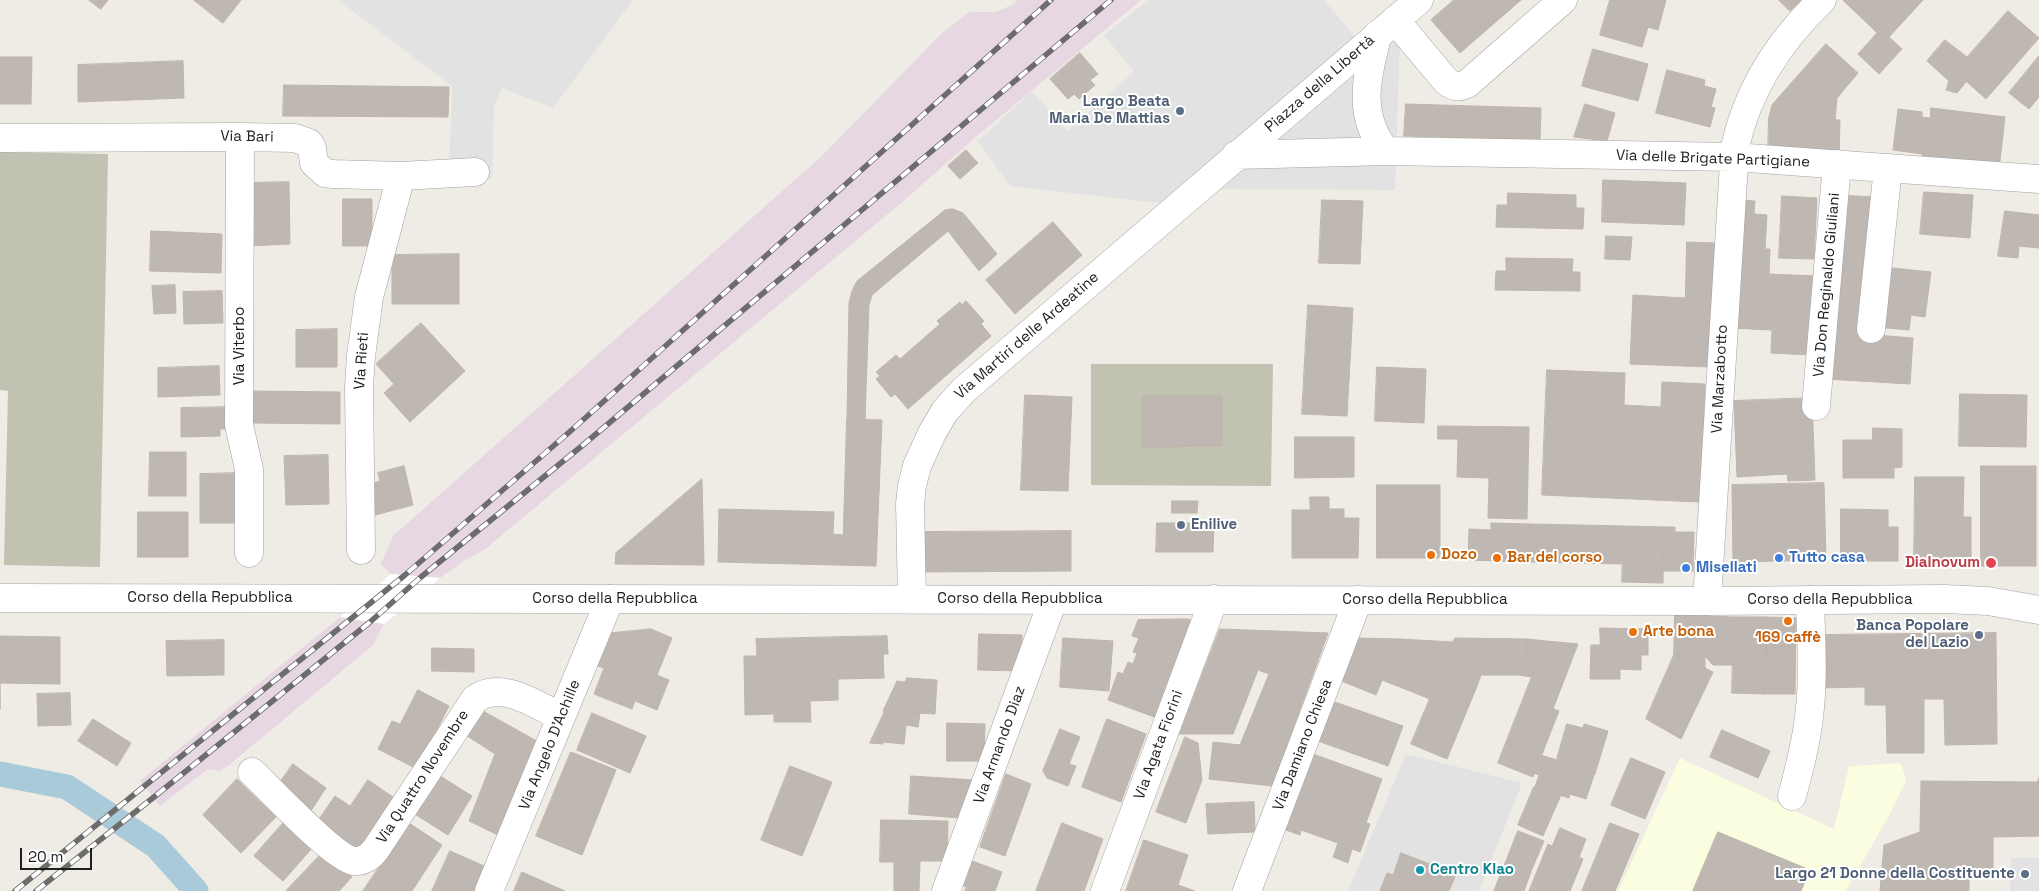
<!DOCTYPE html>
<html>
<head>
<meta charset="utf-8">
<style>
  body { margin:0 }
  #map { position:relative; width:2039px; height:891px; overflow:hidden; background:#eeece5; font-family:"Space Grotesk",sans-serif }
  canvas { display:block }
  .scale { position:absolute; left:20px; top:848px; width:72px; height:22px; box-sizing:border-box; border:2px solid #1e1e1e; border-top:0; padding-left:6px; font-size:15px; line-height:18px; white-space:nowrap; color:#1e1e1e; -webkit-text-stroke:4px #fff; paint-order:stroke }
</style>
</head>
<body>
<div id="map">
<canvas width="2039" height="891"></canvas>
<div class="scale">20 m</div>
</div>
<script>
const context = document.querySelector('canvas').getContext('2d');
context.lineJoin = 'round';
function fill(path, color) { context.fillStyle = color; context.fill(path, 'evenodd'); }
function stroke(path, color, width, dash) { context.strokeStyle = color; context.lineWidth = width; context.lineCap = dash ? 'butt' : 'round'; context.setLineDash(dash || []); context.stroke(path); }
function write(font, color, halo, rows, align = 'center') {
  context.font = font + ' "Space Grotesk",sans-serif'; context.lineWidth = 4; context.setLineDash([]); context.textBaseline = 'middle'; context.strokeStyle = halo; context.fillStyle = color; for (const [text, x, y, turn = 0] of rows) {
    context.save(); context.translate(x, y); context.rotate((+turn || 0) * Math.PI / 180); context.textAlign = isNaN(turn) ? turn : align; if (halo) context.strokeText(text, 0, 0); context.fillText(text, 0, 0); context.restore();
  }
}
fill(new Path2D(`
  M1017 0H1141L977 136 901 203 484 550 465 560 440 578 391 574 381 564 393 536 822 156 943 32 970 12H996L1014 4Z
  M340 617 384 624 372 646 228 766 220 771 208 769 160 806 140 781Z`), '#e7d7e3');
fill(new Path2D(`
  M1680 758 1834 829 1849 766 1901 763 1906 780 1891 812 1846 891H1618Z`), '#fafddf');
fill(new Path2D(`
  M0 152 108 154 100 567 4 565 8 391 0 390Z
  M1091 364H1273L1271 486 1091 485Z`), '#c1c2b1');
fill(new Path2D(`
  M338 0H633L553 108 502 88 494 105 492 179H449L452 86Z
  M1148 0H1324L1357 39 1160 203 1010 186 978 141 1032 91 1067 131 1134 72 1104 35Z
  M1400 36 1395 190 1215 189Z
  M1406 754 1522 783 1479 891H1348Z
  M2011 858H2039V891H2010Z`), '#e2e2e2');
fill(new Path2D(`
  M391 574 440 578 384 624 340 617Z`), '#fff');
stroke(new Path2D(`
  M0 774 67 787 156 846 196 891`), '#a8cad9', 25);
const building = new Path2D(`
  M89 0H108L101 9Z
  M194 0H241L223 23Z
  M1454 0H1521L1460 53 1431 20Z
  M1610 0H1666L1658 30 1648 27 1642 47 1600 35Z
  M1779 0H1801L1790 11Z
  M1843 0H1923L1889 37 1902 49 1879 74 1858 54 1877 33Z
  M2008 11 2039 38 1986 99 1966 81 1974 72 1963 62Z
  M1945 40 1967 57 1963 62 1974 72 1957 93 1946 90 1949 81 1927 61Z
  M1826 44 1858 73 1837 98 1835 120 1769 117 1772 105Z
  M1593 49 1648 64 1638 101 1582 86Z
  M1080 53 1098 74 1090 80 1095 85 1079 99 1074 94 1068 99 1050 79Z
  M2039 56V97L2029 109 2009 93Z
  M0 57H32L31 104H0Z
  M183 61 184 98 78 102V65Z
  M1667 70 1705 80 1704 86 1716 89 1711 107 1715 108 1710 127 1656 113Z
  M284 85 449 87 448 117 283 116Z
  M1406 104 1541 108 1540 140 1404 136Z
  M1585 104 1615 113 1607 141 1574 137Z
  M1931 108 2005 117 1999 169 1922 159V154L1893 150 1898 109 1922 112V117L1930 118Z
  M1769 117 1840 120 1839 158 1768 155Z
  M966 150 978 163 960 179 948 166Z
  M1603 180 1686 183 1684 225 1602 222Z
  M289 182 290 244 249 246 248 183Z
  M1924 192 1973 195 1970 238 1920 234Z
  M1508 193 1576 195V208H1584L1583 229 1496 227 1497 205H1507Z
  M1838 195 1874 197 1864 334 1913 338 1910 384 1826 379Z
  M1782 196 1817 198 1814 259 1779 258Z
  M343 199H372V246H343Z
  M1322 200 1363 201 1360 264 1319 263Z
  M1738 200 1755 201 1754 214 1767 215 1765 249H1770L1769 274 1817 276 1812 355 1771 353 1772 330 1730 328Z
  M953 209 963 213 997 254 979 271 948 231 872 295 869 305 865 420 847 419 849 303 852 291 857 281 945 210Z
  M2005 211 2039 215V248L2019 246 2018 258 1998 256Z
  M1053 222 1082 255 1015 314 986 280Z
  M151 231 222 234 221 273 150 271Z
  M1606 236 1632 237 1630 260 1605 259Z
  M1687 242 1715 243 1710 367 1630 364 1633 295 1685 298Z
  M459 254V304H392V255Z
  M1506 258 1573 259 1572 272H1580V291L1495 290 1496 271H1506Z
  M1883 267 1931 272 1925 317 1911 315 1909 330 1876 327Z
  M175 285 176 313 154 314 152 286Z
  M222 291 223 323 184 324 183 292Z
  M966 301 984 321 981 324 991 336 908 409 895 394 891 397 876 379 880 376 876 372 896 355 900 359 940 324 937 321 960 302 962 305Z
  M1308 305 1353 308 1347 416 1302 414Z
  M421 323 465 371 410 422 384 393 394 384 376 364Z
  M337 329V367H296V330Z
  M219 366 220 395 158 397V368Z
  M1377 367 1426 369 1424 423 1375 421Z
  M1547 370 1625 373 1624 405 1661 407 1662 382 1705 384 1700 502 1542 495Z
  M252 391 340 392V424L252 423Z
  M1960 394 2027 395 2026 447 1959 446Z
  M1025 395 1072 397 1068 491 1021 490Z
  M1143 396H1222V446L1143 447Z
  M1812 398 1815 480 1788 481 1787 474 1737 477 1734 401Z
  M233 407V429H220V436L181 437V408Z
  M847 419 882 420 876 566 718 562 719 509 834 512 833 534 843 535Z
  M1438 426 1529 427 1527 519 1488 518 1489 478 1457 477 1458 439H1438Z
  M1873 428 1902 429V467L1894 468V478H1843V440H1872Z
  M1295 437H1354V477L1295 478Z
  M150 452H186V496H149Z
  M328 455 329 504 286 505 284 456Z
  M404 466 413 505 375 515 368 485 380 481 378 473Z
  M1981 466H2036V566H1981Z
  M239 473V523H200V474Z
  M1915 477H1964L1963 517H1971V565H1914Z
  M702 479 704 565 615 564 616 553Z
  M1824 483 1826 560 1733 562 1732 485Z
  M1377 485H1440V558H1377Z
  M1310 497H1329V509H1344V518H1359L1358 558H1292V510H1310Z
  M1172 501H1198L1197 513H1172Z
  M1841 509 1888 510V527H1898V561H1841Z
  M138 512H188V557H138Z
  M1157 523H1214L1213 552H1156Z
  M1491 523 1530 524V562L1468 560 1469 529 1491 530Z
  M1530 524 1624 526 1623 564 1530 562Z
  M1624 526 1664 527 1663 583 1622 582Z
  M1664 527H1675V532H1694L1693 571H1663Z
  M1071 531V571L920 572 921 532Z
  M1675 615 1734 617 1733 665H1713L1705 656 1674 655Z
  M1734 617H1767L1765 694 1732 693Z
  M1767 617 1796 618 1795 694H1765Z
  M1188 619 1193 621 1157 718 1108 700 1118 672 1123 674 1128 662 1133 664 1137 653 1133 652 1139 638 1132 636 1138 620Z
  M1600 628 1648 629V655H1641V670L1620 669V679H1590L1591 645H1600Z
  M651 629 672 638 657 675 669 680 657 710 635 701 632 709 594 694 604 668 592 664 603 634Z
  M1220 629 1328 633 1272 786 1209 779 1213 742 1240 745 1269 674 1258 670 1233 734H1179Z
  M1996 633 1997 744 1945 745 1944 699H1924V753H1887L1886 705H1865V687L1817 688V635Z
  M979 634 1022 635V671L978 670Z
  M0 636 60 637V684L0 683V709Z
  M887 636 888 654H883L884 678 838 679V700L810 701 811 722H774V714L745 715 744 656H757L756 639Z
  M1063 638 1113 641 1109 691 1060 687Z
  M1356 638 1399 639 1376 695 1339 680Z
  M1455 638 1527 639V656L1518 675H1481L1475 691 1439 677Z
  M1399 639 1453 642 1430 699 1382 680Z
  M1527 639 1546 641 1532 677 1518 675 1527 656Z
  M224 640V675L167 676 166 641Z
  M1546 641 1578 644 1553 709 1524 697Z
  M432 648 474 649V672L432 671Z
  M1674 655 1705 656V668L1713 672 1681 739 1646 719Z
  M1439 677 1475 691 1447 759 1411 744Z
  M907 678 937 680 935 714 883 711 897 681 905 682Z
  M418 690 449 706 417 769 378 749 392 721 400 724Z
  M70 693 71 725 38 726 37 694Z
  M1524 697 1559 711 1533 777 1498 763Z
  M1332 701 1403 726 1388 766 1318 741Z
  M474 706 544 745 504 838 469 821 495 754 458 730Z
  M885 711 920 713 918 727 906 725 904 744 883 742V744L870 743Z
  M592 713 646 736 630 773 577 750Z
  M93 719 131 743 117 766 78 741Z
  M1107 719 1146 734 1121 802 1082 787Z
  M947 723 985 724 984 761H947Z
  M1567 724 1583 728 1584 724 1608 731 1595 774V772L1557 759Z
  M1060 729 1080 737 1069 764 1076 766 1068 786 1047 778 1043 771Z
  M1722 730 1770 751 1758 778 1710 757Z
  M1185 737 1198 743 1202 780 1186 823 1156 812Z
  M571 752 616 770 582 855 536 836Z
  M1313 754 1382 779 1366 823 1370 824 1360 852 1352 849 1348 863 1333 857 1338 843 1301 830 1300 835 1286 830Z
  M1541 755 1595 772 1586 799 1570 794 1569 798 1535 787 1539 775 1534 773Z
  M1631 758 1665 772 1645 819 1611 805Z
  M293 764 326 788 310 812 276 788Z
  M790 766 832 782 802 856 761 840Z
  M437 774 472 796 448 835 413 813Z
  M1006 774 1031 784 1005 856 980 847Z
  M911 776 975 780 960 818 909 814Z
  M2039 778V836L1993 837V875L1969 874V891H1880L1884 845 1920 832 1921 781 2037 782Z
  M237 779 276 817 241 853 203 815Z
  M368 780 393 797 356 853 315 825 335 796 350 806Z
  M1534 787 1561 795 1543 836 1518 825Z
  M1254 802 1255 832 1208 834 1206 804Z
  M881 820 948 821 947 861H920L919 891H894V862H880Z
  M285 821 314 846 283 881 254 856Z
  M409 823 442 845 412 891H363Z
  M1062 823 1103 839 1084 891H1036Z
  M1610 823 1639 834 1615 891H1582Z
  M1560 828 1586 839 1579 857 1583 859 1570 891H1529L1548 844 1552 846Z
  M1518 831 1544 841 1532 869 1507 859Z
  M1718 832 1810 870 1801 891H1693Z
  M1144 840 1188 855 1178 885 1195 891H1126Z
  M324 851 352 877 339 891H286Z
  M450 851 491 869 481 891H432Z
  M1401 853 1456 874 1449 891H1380L1387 873 1393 875Z
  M1507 859 1532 869 1524 891H1494Z
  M972 861 1002 872 995 891H979L964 886Z
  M522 872 565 891H514Z
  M967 887 979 891H965Z`);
fill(building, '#bfb8b2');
stroke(building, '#bfb4a8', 1);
const minor = new Path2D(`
  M1395 20 1446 81C1454 87 1458 88 1467 84L1563 0
  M1378 34C1367 74 1356 116 1386 151
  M240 137 239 425 249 469V553
  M0 138 240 137 295 138 309 143 312 148 314 163 325 173 333 174 401 176 475 172
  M1236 155 1386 151 1734 157 2039 179
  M1871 329 1888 168
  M1816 406 1837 164
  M361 550 359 387 361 356 369 297 401 176
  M912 599 910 504 912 486 917 466 932 433 945 411 964 390 1419 0
  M1707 601 1735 147C1748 88 1779 41 1822 0
  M252 772C270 789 334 858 354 861 363 862 371 856 376 849L475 699C502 680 536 705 561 717
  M1792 796C1799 770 1806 744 1809 717 1814 678 1811 639 1810 600
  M489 891 610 599
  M946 891 1053 600
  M1105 891 1214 599
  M1247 891 1358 600`);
const tertiary = new Path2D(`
  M0 598 1707 601 1944 599 1988 601 2039 610`);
stroke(minor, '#a2a2a2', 29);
stroke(tertiary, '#a2a2a2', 29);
stroke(minor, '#fff', 28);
stroke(tertiary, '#fff', 28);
const rail = new Path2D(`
  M15 891 405 575 574 428 1051 0
  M36 891 154 797 370 622 421 577 583 445 1111 0`);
stroke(rail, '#6c6c6c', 5.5);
stroke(rail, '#fff', 4, [11]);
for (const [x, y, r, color] of [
  [1180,111,5,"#5c6f8a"],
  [1181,525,5,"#5c6f8a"],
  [1431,555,5,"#e8710a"],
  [1497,558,5,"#e8710a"],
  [1779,558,5,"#3f7fe0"],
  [1991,563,6,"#e0444e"],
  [1686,568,5,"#3f7fe0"],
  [1788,621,5,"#e8710a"],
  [1633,632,5,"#e8710a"],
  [1979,635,5,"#5c6f8a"],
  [1420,870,5,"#0f9aa8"],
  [2025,874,5,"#5c6f8a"]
]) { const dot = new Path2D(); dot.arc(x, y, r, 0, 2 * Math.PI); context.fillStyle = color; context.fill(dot); stroke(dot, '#fff', 2); }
write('15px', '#1e1e1e', '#fff', [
  ["Piazza della Libertà",1320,84,-41],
  ["Via Bari",247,137,1],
  ["Via delle Brigate Partigiane",1713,159,2],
  ["Via Don Reginaldo Giuliani",1827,285,-85],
  ["Via Martiri delle Ardeatine",1027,336,-41],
  ["Via Viterbo",240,346,-90],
  ["Via Rieti",362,361,-86],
  ["Via Marzabotto",1720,379,-87],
  ["Corso della Repubblica",210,598],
  ["Corso della Repubblica",615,599],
  ["Corso della Repubblica",1020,599],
  ["Corso della Repubblica",1425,600],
  ["Corso della Repubblica",1830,600],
  ["Via Angelo D'Achille",550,745,-68],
  ["Via Armando Diaz",1000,745,-70],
  ["Via Agata Fiorini",1159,745,-70],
  ["Via Damiano Chiesa",1303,745,-69],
  ["Via Quattro Novembre",423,777,-57]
]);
write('bold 15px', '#4e5e75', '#fff', [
  ["Largo Beata",1170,102],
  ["Maria De Mattias",1170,119],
  ["Enilive",1191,525,"left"],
  ["Banca Popolare",1969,626],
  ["del Lazio",1969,643],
  ["Largo 21 Donne della Costituente",2015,874]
], 'right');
write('bold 15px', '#c56008', '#fff', [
  ["Dozo",1441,555],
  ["Bar del corso",1507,558],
  ["Arte bona",1643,632],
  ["169 caffè",1788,638,"center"]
], 'left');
write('bold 15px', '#366cbe', '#fff', [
  ["Tutto casa",1789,558],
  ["Misellati",1696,568]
], 'left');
write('bold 15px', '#be3a42', '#fff', [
  ["Dialnovum",1980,563]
], 'right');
write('bold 15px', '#0d838f', '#fff', [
  ["Centro Klao",1430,870]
], 'left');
</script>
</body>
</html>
